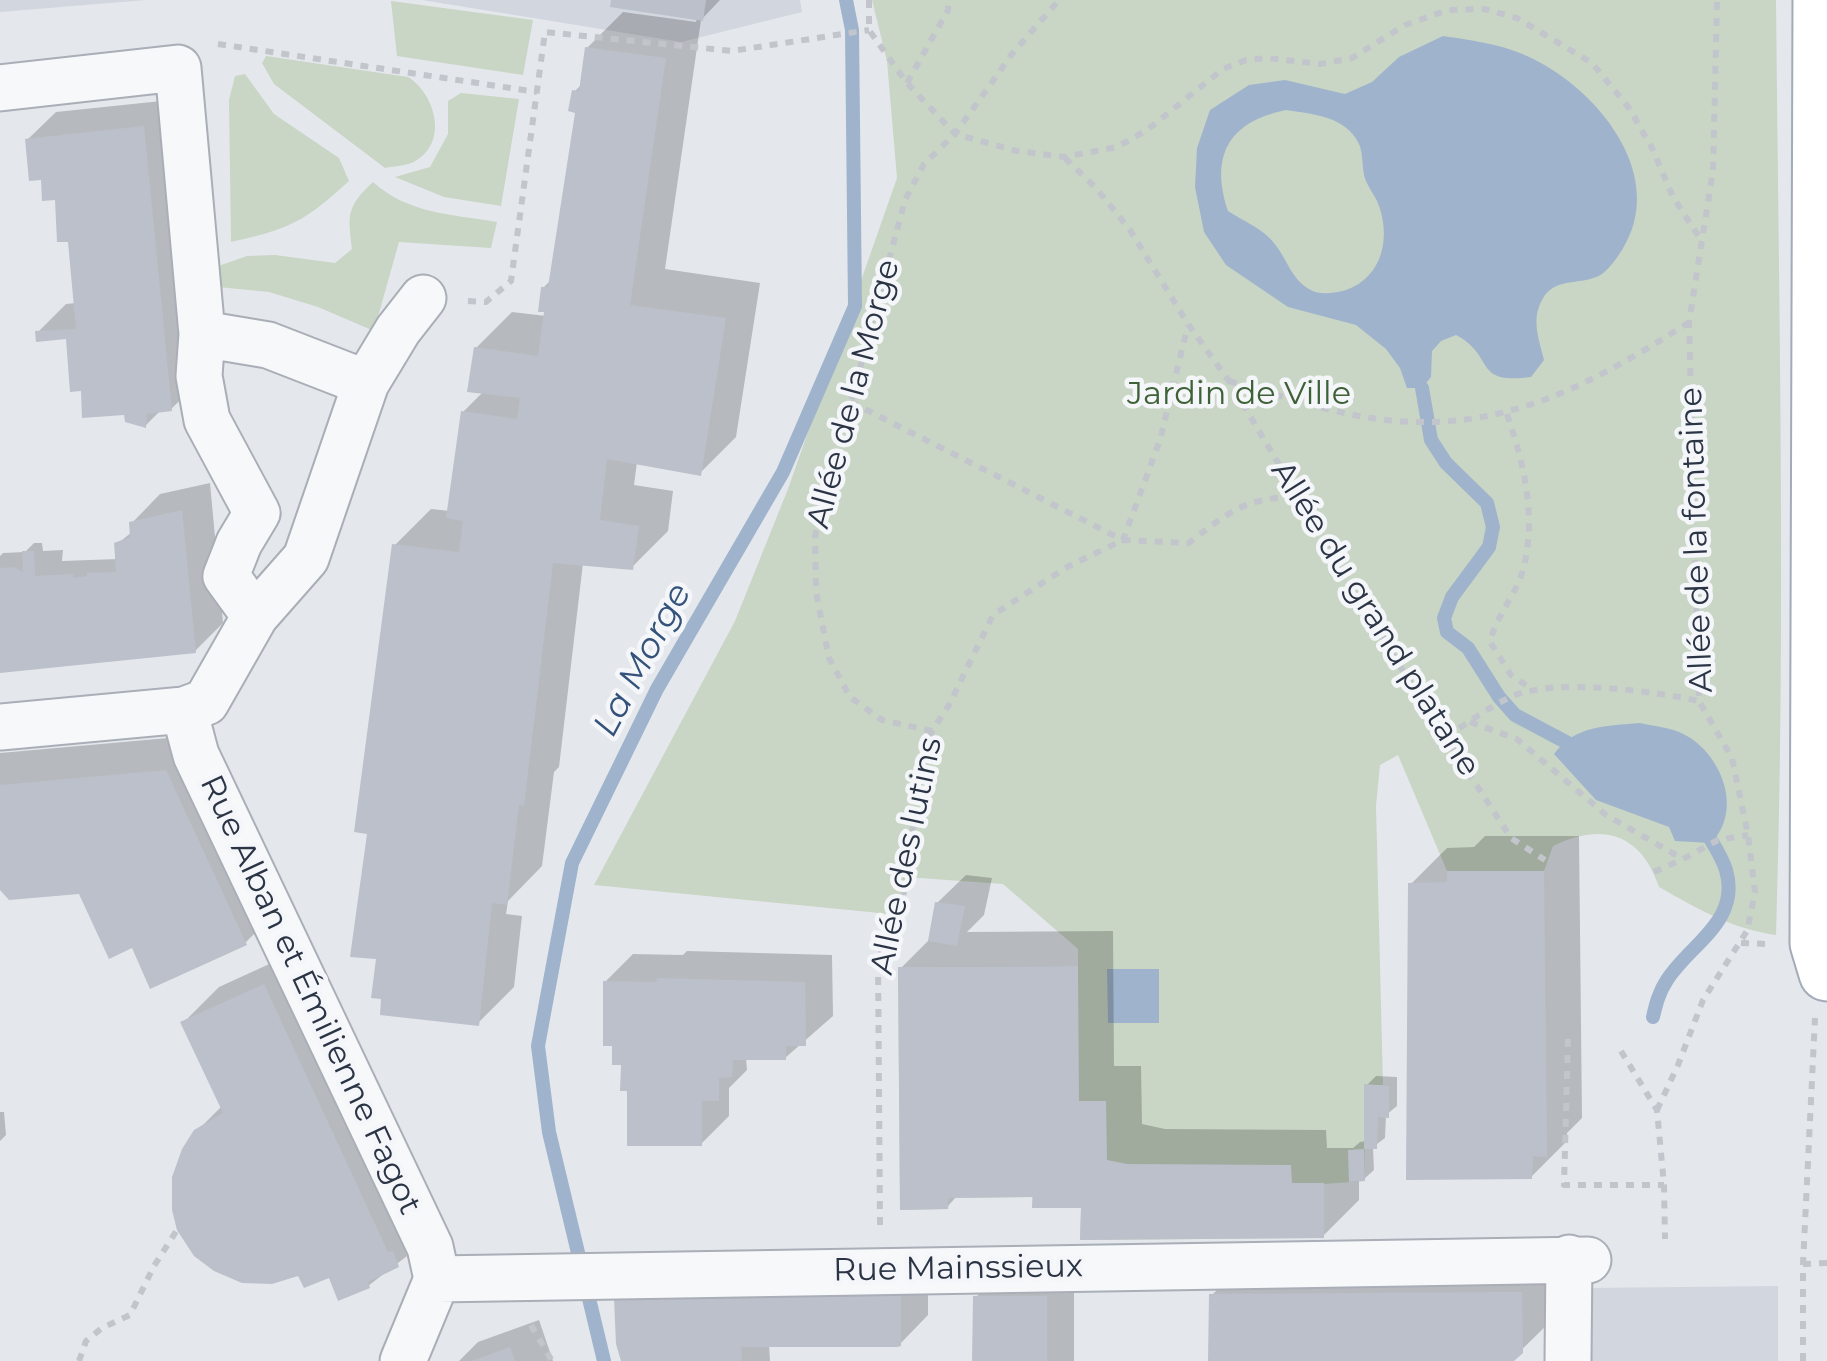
<!DOCTYPE html>
<html>
<head>
<meta charset="utf-8">
<style>
  body { margin:0 }
  canvas { display:block; background:#e4e7ec }
</style>
</head>
<body>
<canvas width="1827" height="1361"></canvas>
<script>
const context = document.querySelector('canvas').getContext('2d');
context.lineJoin = 'round';
function fill(path, color) { context.fillStyle = color; context.fill(path, 'evenodd'); }
function stroke(path, color, width, dash) { context.strokeStyle = color; context.lineWidth = width; context.lineCap = dash ? 'butt' : 'round'; context.setLineDash(dash || []); context.stroke(path); }
function write(font, color, halo, rows, align = 'center') {
  context.font = font + ' Montserrat,sans-serif'; context.lineWidth = 9; context.setLineDash([]); context.textBaseline = 'middle'; context.strokeStyle = halo; context.fillStyle = color; for (const [text, x, y, turn = 0] of rows) {
    context.save(); context.translate(x, y); context.rotate((+turn || 0) * Math.PI / 180); context.textAlign = isNaN(turn) ? turn : align; if (halo) context.strokeText(text, 0, 0); context.fillText(text, 0, 0); context.restore();
  }
}
fill(new Path2D(`
  M0 0H146L0 12Z
  M422 0H800L802 12 681 42Z
  M1778 1286V1361H1589L1588 1288Z`), '#d2d6de');
fill(new Path2D(`
  M872 0H1776C1779 311 1786 624 1776 935 1732 929 1698 909 1659 887 1641 833 1602 822 1553 846L1544 871H1447L1398 755 1380 765 1376 806 1383 1085H1364L1365 1181 1324 1184V1238L1080 1240 1081 1208H1032V1197L949 1198 948 1209 900 1210 898 967 1078 966V949L1003 884 906 877 900 915 594 885 735 621 788 489 897 178 887 61Z
  M391 1 533 20 523 75 397 56Z
  M266 56 408 77C434 93 449 140 417 160 408 166 395 166 385 168L274 84 262 63Z
  M245 74 274 114 339 158 349 181C304 222 290 229 231 242L229 100 235 76Z
  M461 93 519 99 501 206 444 197 395 177 430 167 448 134V101Z
  M373 182C409 214 450 214 497 222L491 248 399 242 374 331 318 307 269 292 208 286 207 270 247 256 275 255 335 263 352 249C348 215 346 207 373 182Z`), '#c9d6c5');
fill(new Path2D(`
  M1443 36C1476 41 1509 45 1539 62 1603 96 1667 179 1622 250 1617 258 1609 269 1602 274 1582 287 1555 275 1542 300 1531 320 1539 339 1544 360L1531 377C1472 385 1496 356 1456 335L1441 341 1432 351 1431 377 1422 388H1407L1400 368 1386 349 1356 325 1288 307 1226 265 1204 232 1195 187 1197 148 1210 110 1249 85 1285 80 1345 94 1372 82 1399 57ZM1286 110C1312 114 1346 116 1359 144 1364 155 1361 170 1366 181 1369 188 1374 195 1377 201 1392 236 1383 277 1346 290 1335 293 1319 296 1309 289 1292 279 1288 262 1277 247 1266 230 1245 222 1228 211 1210 156 1228 122 1286 110Z
  M1640 723C1652 726 1667 727 1679 732 1720 749 1745 809 1711 843L1675 841 1669 827 1596 800 1554 754C1575 725 1607 726 1640 723Z
  M1107 969H1159V1023H1108Z`), '#9fb4cc');
fill(new Path2D(`
  M613 0H720L701 20 665 269 760 283 736 437 700 473 637 462 634 485 673 491 668 531 632 567 583 563 559 767 554 772 542 866 508 901 506 914 522 916 514 987 478 1023 379 957 369 832 395 545 431 509 450 511 463 412 484 391 476 348 512 312 546 316 543 288 552 279 578 111 574 92 582 84 587 48 623 12 696 22 697 17Z
  M171 100 200 381 171 409 161 410 146 425 126 412 68 336 38 332 66 304 76 303 71 239 57 198 43 178 27 140 56 112Z
  M210 483 223 623 195 651 0 671V556L3 553 25 552 34 543H42L43 551 63 550 62 561 118 559 117 544 132 532V523L160 494Z
  M202 735 281 907 245 943 132 945 81 892 0 886V753Z
  M1485 836H1579L1582 1118 1567 1133V1141L1531 1177 1411 884 1447 848 1474 847Z
  M966 875 992 878 984 915 967 932 1113 931 1114 1066H1141L1142 1124 1165 1129 1326 1130 1327 1148H1353L1360 1142 1367 1141V1085L1376 1076 1397 1077V1106L1386 1115 1385 1138 1373 1147 1374 1170 1364 1179H1359V1200L1323 1236 1083 1205 1035 1195H958L947 1207 901 968 931 938 937 903Z
  M300 950 407 1256 368 1286 330 1274 196 1132 222 1106 183 1023 219 987Z
  M687 951 832 955 833 1016 785 1058H746L747 1070 729 1088V1116L701 1144 630 1088 605 982 633 954 683 955Z
  M0 1112H4L6 1135 0 1141Z
  M1550 1265V1322L1510 1361H1210L1212 1295 1240 1267Z
  M1074 1268V1361H976V1297L1004 1269Z
  M928 1269V1315L900 1344H769L770 1361H623L616 1299Z
  M539 1320 553 1361H459L478 1342Z`), '#0003');
stroke(new Path2D(`
  M1422 388 1431 440 1446 463 1487 503 1493 527 1489 547 1452 597 1444 618 1447 632 1468 648 1499 697 1515 715 1579 749
  M1653 1017C1656 1004 1659 992 1667 980 1690 944 1741 921 1726 870 1722 856 1711 841 1704 828
  M604 1361 549 1132 538 1046 547 997 572 863 657 689 783 472 855 306 852 30 846 0`), '#9fb4cc', 14);
fill(new Path2D(`
  M611 0H706L703 21 610 7Z
  M585 47 666 58 630 305 726 318 701 476 607 459 600 520 639 526 633 570 553 563 524 806 519 805 507 905 492 903 479 1026 380 1015 381 999 371 998 376 959 350 957 367 834 354 832 392 544 459 552 463 521 446 518 461 411 517 419 520 398 467 392 474 347 538 356 544 312H538L541 287H548L575 113 568 111 572 90 579 91Z
  M144 126 172 411 147 414 146 428 125 422 124 415 82 418 81 391 70 392 66 339 36 342 35 331 76 329 68 242H57L55 200 42 201 41 180 29 181 25 139Z
  M182 510 196 653 0 673V568L14 567 23 572 22 551H34L35 576 73 574V578L87 576V573L116 572 114 543 130 537 129 522Z
  M166 770 247 945 150 989 132 948 109 959 79 894 9 900 0 890V785Z
  M1447 871H1544L1547 1157 1533 1156 1532 1179 1406 1180 1408 883 1447 882Z
  M935 902 965 906 957 946 928 941Z
  M1078 966 1079 1101H1106L1107 1160 1127 1164 1291 1165 1292 1183H1324V1238L1080 1240 1081 1208H1032L1033 1197 949 1198 948 1209 900 1210 898 967Z
  M656 978 805 982 806 1046H786V1060H733L732 1077 719 1078V1101H702V1146H627V1091H620L621 1065H612V1046H603V981L657 982Z
  M264 984 388 1252 393 1251 399 1267 368 1282 370 1288 338 1301 329 1278 304 1288 298 1276 272 1284 242 1283 214 1271 194 1256 177 1230 172 1210V1177L182 1149 194 1130 223 1113 180 1022Z
  M1364 1084 1389 1086V1118L1378 1117 1377 1149H1364L1365 1181 1349 1182 1348 1150 1364 1149Z
  M1522 1292 1523 1353 1514 1361H1208L1209 1294Z
  M901 1296V1346L897 1347H741L742 1361H621L616 1344 614 1298Z
  M973 1296H1047V1361H972Z
  M510 1347 515 1361H472Z`), '#bbc0ca');
const street = new Path2D(`
  M0 88 178 68 202 334
  M255 616 226 576 239 543 257 513 207 420 199 376 202 334 268 345 366 383
  M184 710 196 755 430 1247 437 1279
  M0 727 184 710 206 702 255 616 306 558 366 383 398 330 423 298
  M437 1279 1588 1260
  M403 1361 437 1279
  M1568 1361 1569 1258`);
const primary = new Path2D(`
  M1821 0 1818 943 1827 973`);
stroke(street, '#a9aeb7', 49);
stroke(primary, '#a3abb8', 59);
stroke(new Path2D(`
  M869 0V30L907 83 955 134 1017 151 1064 157 1117 147 1147 130 1223 69 1246 60 1267 58 1320 64 1352 58 1405 25 1448 10 1484 9 1517 18 1592 63 1629 108 1652 148 1673 197 1701 240
  M218 44 537 92
  M907 83 948 10 949 0
  M1065 158 1096 188 1130 230 1188 324 1229 381 1410 683 1511 838 1545 860
  M468 301 486 302 511 281 545 32 732 51 869 30
  M1229 381C1270 392 1312 407 1354 415 1487 441 1580 392 1688 323
  M851 402 1123 540 1160 440 1188 325
  M1507 414C1524 465 1537 516 1523 570 1516 595 1496 616 1490 642L1511 675 1533 690
  M1470 722 1517 739 1606 815 1683 859 1718 840 1748 835
  M932 731 882 720 850 697 829 658 816 592 815 538 821 494 851 402 905 200 924 164 955 134 1012 54 1059 0
  M1446 737C1468 723 1490 706 1513 696 1557 678 1653 691 1699 701
  M1654 872 1683 859
  M1741 943 1768 944
  M1568 1039 1564 1185H1664
  M1621 1051 1657 1110 1664 1185 1665 1239
  M1657 1110 1678 1065 1703 1000 1747 931 1755 892 1748 835 1732 758 1699 701 1689 322 1713 171 1717 0
  M880 1225 878 958 900 919 921 771 932 731 949 705 993 615 1067 567 1123 540 1189 543C1231 510 1244 499 1298 496
  M1803 1264 1827 1263
  M531 1325 552 1361
  M79 1361 86 1341 102 1328 130 1315 154 1266 177 1230
  M1803 1361V1264L1815 1018`), '#c2c5cb', 6, [8, 8]);
stroke(street, '#f7f8fa', 45);
stroke(primary, '#fff', 55);
write('32px', '#2b3445', '#f4f6f9', [
  ["Allée de la Morge",854,394,-75],
  ["Allée de la fontaine",1697,540,-92],
  ["Allée du grand platane",1375,619,58],
  ["Allée des lutins",907,856,-78],
  ["Rue Alban et Émilienne Fagot",310,995,65],
  ["Rue Mainssieux",958,1269,-1]
]);
write('32px', '#3f6138', '#f4f6f9', [
  ["Jardin de Ville",1239,395]
]);
write('italic 35px', '#34527a', '#f4f6f9', [
  ["La Morge",643,660,-62]
]);
</script>
</body>
</html>
